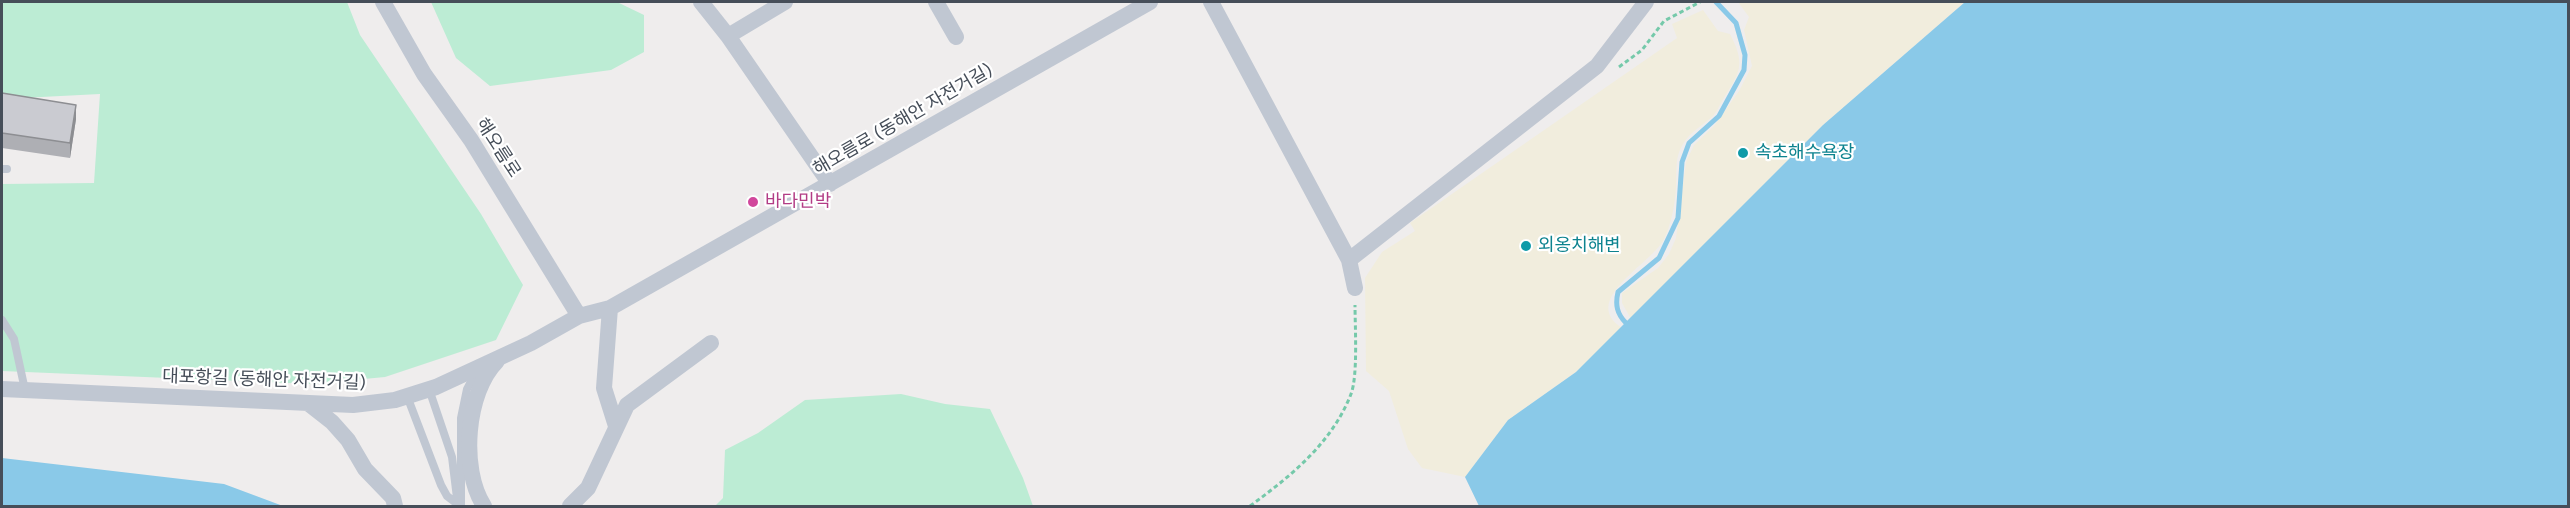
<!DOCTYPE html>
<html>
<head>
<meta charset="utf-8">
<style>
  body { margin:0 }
  #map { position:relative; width:2570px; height:508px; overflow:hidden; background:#efeded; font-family:Figtree,sans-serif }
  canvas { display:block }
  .frame { position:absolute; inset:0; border:3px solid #464e59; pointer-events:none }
</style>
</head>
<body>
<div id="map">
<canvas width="2570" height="508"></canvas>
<div class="frame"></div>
</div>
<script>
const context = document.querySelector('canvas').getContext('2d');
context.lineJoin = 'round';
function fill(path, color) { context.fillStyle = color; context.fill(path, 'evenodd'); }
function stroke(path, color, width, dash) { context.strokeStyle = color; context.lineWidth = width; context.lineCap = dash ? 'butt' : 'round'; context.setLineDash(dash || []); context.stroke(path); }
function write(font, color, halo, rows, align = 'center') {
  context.font = font + ' Figtree,"Noto Sans KR",sans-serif'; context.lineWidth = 4.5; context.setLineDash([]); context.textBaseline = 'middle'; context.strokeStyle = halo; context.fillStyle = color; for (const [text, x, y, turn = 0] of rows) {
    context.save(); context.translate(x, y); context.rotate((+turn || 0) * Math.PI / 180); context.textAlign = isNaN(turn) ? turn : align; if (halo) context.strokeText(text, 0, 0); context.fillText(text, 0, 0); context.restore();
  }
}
fill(new Path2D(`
  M2 2H347L360 35 481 214 523 285 496 340 385 377 311 384 2 371V184L94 183 100 94 2 99Z
  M431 2H617L644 15V52L611 70 490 86 456 58Z
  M901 394 945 404 990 409 1023 478 1033 506H715L723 498 725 450 758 433 805 400Z`), '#bcecd4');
fill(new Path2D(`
  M1738 2H1965L1823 125 1631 319 1622 303V293L1658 268 1669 254 1676 238 1686 162 1694 145 1714 126 1739 91 1752 66 1744 30 1749 17Z
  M1703 10 1718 31 1730 34C1745 63 1741 71 1725 96 1721 102 1718 110 1713 116 1703 125 1690 132 1683 144 1674 158 1677 173 1676 188 1675 205 1671 226 1663 241 1648 266 1580 300 1622 328L1576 372 1508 420 1465 477 1422 468 1408 449 1389 391 1366 371 1365 278 1382 252 1415 231 1410 223 1677 38 1672 24Z`), '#f1eddd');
fill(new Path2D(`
  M1965 2H2568V506H1479L1465 477 1508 420 1576 372 1823 125Z
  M2 458 224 484 283 506H2Z`), '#8ac9e8');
stroke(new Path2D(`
  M1626 323C1617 314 1615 305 1618 292L1659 258 1678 218 1682 162 1689 143 1719 116 1744 70 1745 55 1736 23 1716 2`), '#8ac9e8', 5);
stroke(new Path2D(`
  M1619 67 1642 50 1664 21 1700 2
  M1250 506C1291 476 1332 443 1351 394 1358 376 1355 326 1355 305`), '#75c9aa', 3, [4.5, 3]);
stroke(new Path2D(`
  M2 169H7
  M2 320 14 339 25 390
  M429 389 452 457 457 498
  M407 396 441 485 447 496 460 506
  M461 506V418L467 389 476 372`), '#c0c7d2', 8);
stroke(new Path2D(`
  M383 2 424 74 471 140 579 316
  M701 2 728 36 830 184
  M936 2 956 37
  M1211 2 1349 260 1355 288
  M728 36 785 2
  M1349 260 1597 66 1646 2
  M610 308 604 388 616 426
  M2 389 353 405 395 400 436 387 531 343 579 316 610 308 1150 2
  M309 404 332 422 348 440 365 469 393 498 395 506
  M484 506C460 469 466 392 497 361
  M570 506 588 488 627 405 711 343`), '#c0c7d2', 16);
fill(new Path2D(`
  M2 93 76 119 70 158 2 148Z`), '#aeafb4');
fill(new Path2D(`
  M76 105V119L70 158V143Z`), '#8d8e92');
const building = new Path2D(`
  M2 93 76 105 70 143 2 133Z`);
fill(building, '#cacbd1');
stroke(building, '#8d8e92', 1.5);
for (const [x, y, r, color] of [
  [1743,153,6,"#0f9aa8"],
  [753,202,6,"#d1479c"],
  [1526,246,6,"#0f9aa8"]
]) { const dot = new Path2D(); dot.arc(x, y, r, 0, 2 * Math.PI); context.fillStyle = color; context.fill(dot); stroke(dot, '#fff', 2); }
write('18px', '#464e59', '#fff', [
  ["해오름로 (동해안 자전거길)",903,120,-30],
  ["해오름로",498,148,57],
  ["대포항길 (동해안 자전거길)",264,380,2]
]);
write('18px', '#0d838f', '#fff', [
  ["속초해수욕장",1755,153],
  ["외옹치해변",1538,246]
], 'left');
write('18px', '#b23c85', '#fff', [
  ["바다민박",765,202]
], 'left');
</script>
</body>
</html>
